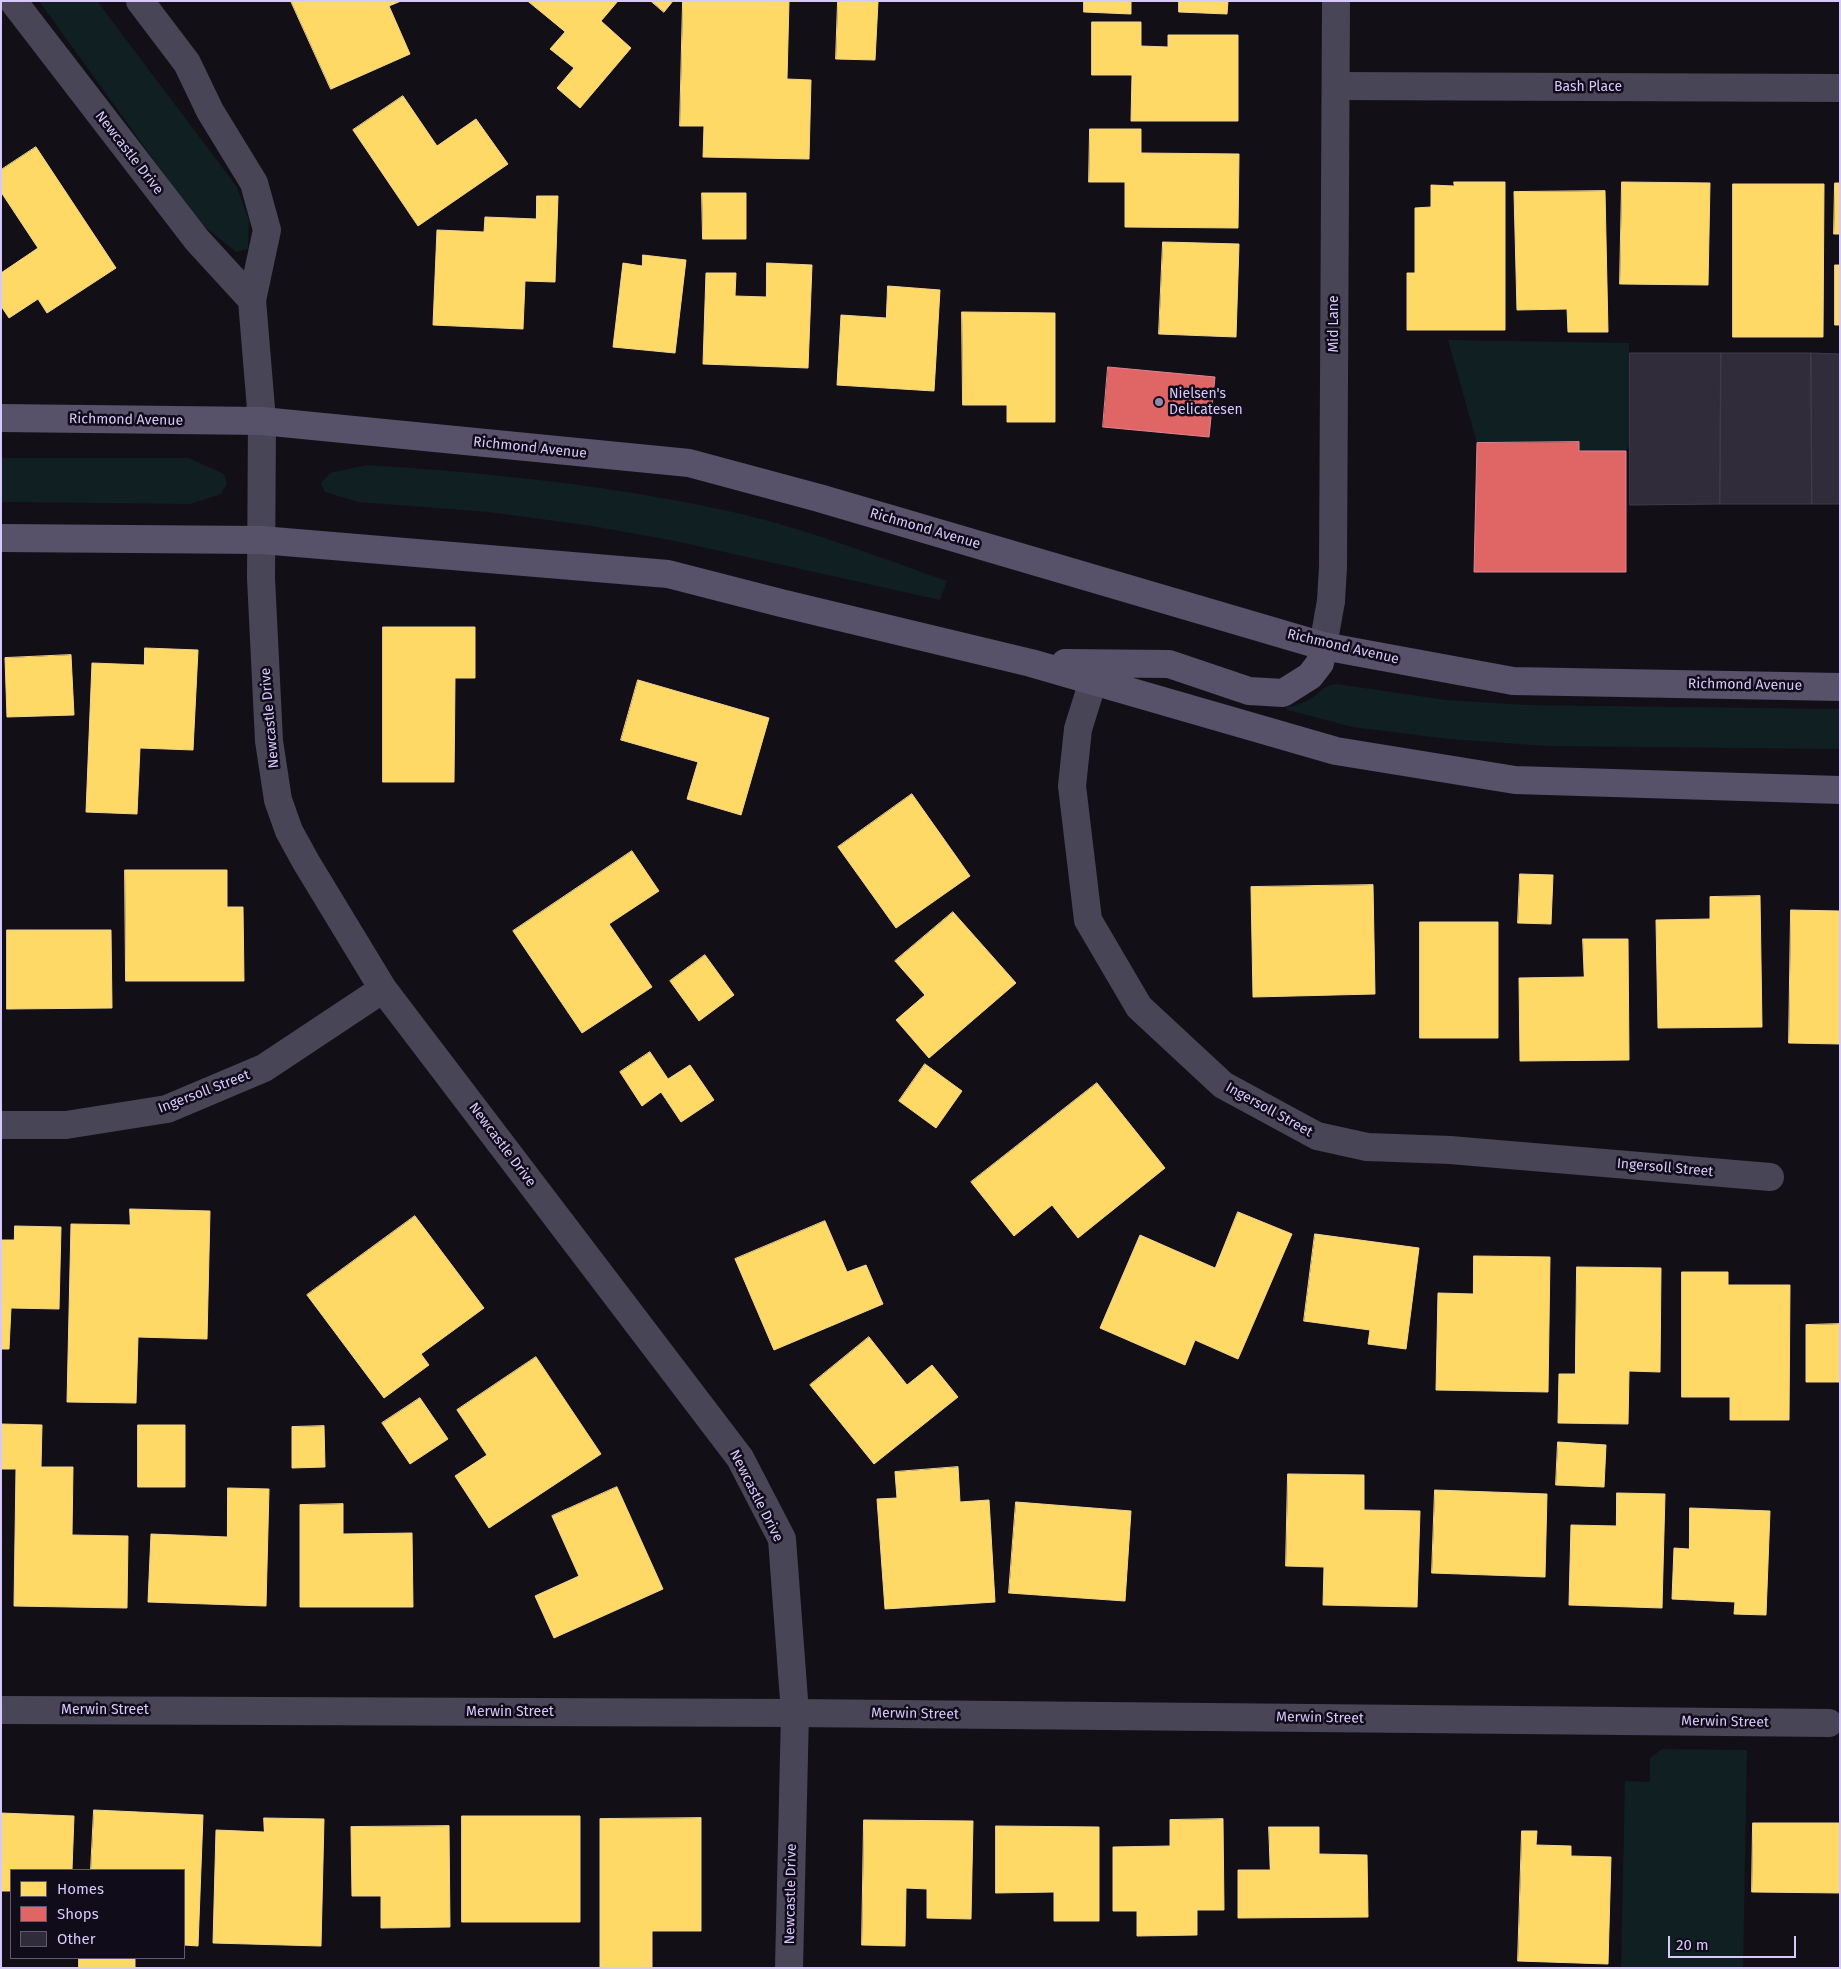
<!DOCTYPE html>
<html>
<head>
<meta charset="utf-8">
<style>
  body { margin:0 }
  #map { position:relative; width:1841px; height:1969px; overflow:hidden; background:#121016; font-family:"Fira Sans",sans-serif }
  canvas { display:block }
  .frame { position:absolute; inset:0; border:2px solid #d7c9fb; pointer-events:none }
  .legend { position:absolute; left:10px; top:1869px; width:175px; height:90px; box-sizing:border-box; background:#110c1a; border:1px solid #605874; margin:0; padding:6px 9px; list-style:none; font-size:15px; color:#d7c9fb }
  .legend li { display:flex; align-items:center; gap:10px; height:25px }
  .legend b { width:25px; border:1px solid #605874 }
  .scale { position:absolute; left:1668px; top:1936px; width:128px; height:22px; box-sizing:border-box; border:2px solid #d7c9fb; border-top:0; padding-left:6px; font-size:15px; line-height:18px; white-space:nowrap; color:#d7c9fb; -webkit-text-stroke:4px #110c1a; paint-order:stroke }
</style>
</head>
<body>
<div id="map">
<canvas width="1841" height="1969"></canvas>
<div class="frame"></div>
<ul class="legend">
<li><b style="height:14px;background:#ffd966"></b>Homes</li>
<li><b style="height:14px;background:#e06666"></b>Shops</li>
<li><b style="height:14px;background:#312c3a"></b>Other</li>
</ul>
<div class="scale">20 m</div>
</div>
<script>
const context = document.querySelector('canvas').getContext('2d');
context.lineJoin = 'round';
function fill(path, color) { context.fillStyle = color; context.fill(path, 'evenodd'); }
function stroke(path, color, width, dash) { context.strokeStyle = color; context.lineWidth = width; context.lineCap = dash ? 'butt' : 'round'; context.setLineDash(dash || []); context.stroke(path); }
function write(font, color, halo, rows, align = 'center') {
  context.font = font + ' "Fira Sans",sans-serif'; context.lineWidth = 5; context.setLineDash([]); context.textBaseline = 'middle'; context.strokeStyle = halo; context.fillStyle = color; for (const [text, x, y, turn = 0] of rows) {
    context.save(); context.translate(x, y); context.rotate((+turn || 0) * Math.PI / 180); context.textAlign = isNaN(turn) ? turn : align; if (halo) context.strokeText(text, 0, 0); context.fillText(text, 0, 0); context.restore();
  }
}
fill(new Path2D(`
  M39 1H97L237 187 249 221 248 249 236 252 198 221Z
  M1448 340 1629 343V446L1626 451H1579L1578 442 1477 443Z
  M1 458H189L224 474 227 483 221 494 190 504 1 502Z
  M367 465C494 473 618 486 742 514 812 531 879 557 947 581L940 600 675 541 592 526 489 512 358 502 325 492 321 483 330 473Z
  M1337 684 1446 700 1527 705 1840 709V749L1547 746 1449 739 1353 727 1287 710V707C1297 705 1306 703 1313 697 1323 690 1325 685 1337 684Z
  M1662 1749 1747 1750 1743 1968H1621L1625 1781 1650 1782V1758Z`), '#101f22');
const homes = new Path2D(`
  M291 1H401L389 6 410 54 331 89Z
  M528 1H618L601 21 631 48 580 108 557 88 574 68 550 49 565 32Z
  M651 1H673L664 12Z
  M683 1H789L787 79 811 80 809 159 703 157 704 126H680Z
  M838 1 878 2 875 60 836 59Z
  M1084 1H1131V14L1084 12Z
  M1179 1H1228L1227 14 1179 12Z
  M1092 22H1141V46L1168 47V35H1238V121H1131L1132 75H1092Z
  M403 96 437 146 476 119 508 164 418 226 353 130Z
  M1090 129H1141V153L1239 154 1238 228 1125 227V182H1089Z
  M36 147 116 268 47 313 38 299 9 318 1 306V273L38 248 1 192V170Z
  M1454 182H1505V330H1407V273H1415V208L1431 207V185L1454 186Z
  M1622 182 1710 183 1708 285 1620 284Z
  M1835 183H1840V234H1834Z
  M1733 184H1824L1823 337H1733Z
  M1605 191 1608 332H1568L1567 309 1517 310 1514 192Z
  M702 193H746V239H703Z
  M537 196H558L555 282 525 281 523 329 433 325 437 230 484 232 485 217 536 219Z
  M1163 242 1239 244 1236 337 1159 334Z
  M643 255 686 260 675 353 613 347 623 263 642 266Z
  M767 263 812 265 808 368 703 364 706 273H736L735 296 766 297Z
  M1835 265H1840V325H1835Z
  M888 286 940 290 934 391 837 385 841 315 886 318Z
  M962 312 1055 313V422H1007V405H963Z
  M383 627H475V678H455L454 782H383Z
  M145 648 198 650 193 750 140 748 137 814 86 812 92 663 144 665Z
  M71 655 74 715 7 717 5 658Z
  M638 680 769 718 741 815 687 799 698 762 621 740Z
  M912 794 970 876 896 928 838 847Z
  M632 851 659 891 609 924 652 987 582 1033 513 931Z
  M125 870H227V907H243L244 981H126Z
  M1520 874 1553 875 1551 924 1518 923Z
  M1373 885 1375 994 1253 997 1251 887Z
  M1760 896 1762 1027 1658 1028 1656 920 1710 919V897Z
  M1791 910 1840 911V1044L1789 1043Z
  M953 912 1016 983 929 1058 896 1020 925 995 895 961Z
  M1420 922H1498V1038H1420Z
  M7 930H111L112 1008 7 1009Z
  M1583 939H1628L1629 1060 1520 1061 1519 978 1584 977Z
  M705 955 734 995 699 1021 670 981Z
  M650 1052 668 1079 690 1065 714 1100 681 1122 661 1092 642 1106 620 1072Z
  M925 1064 962 1091 936 1128 899 1101Z
  M1097 1083 1165 1168 1078 1238 1052 1205 1014 1236 971 1182Z
  M130 1209 210 1211 207 1339 138 1337 136 1403 67 1402 71 1224 130 1225Z
  M1238 1212 1292 1234 1238 1359 1195 1340 1185 1365 1100 1328 1140 1235 1215 1268Z
  M415 1216 484 1308 421 1354 429 1365 384 1398 307 1295Z
  M825 1221 847 1272 866 1265 883 1304 774 1350 735 1259Z
  M15 1226 61 1227 59 1309 11 1308 9 1349H1V1240H14Z
  M1315 1234 1419 1248 1406 1349 1368 1344 1370 1330 1304 1321Z
  M1474 1256 1550 1257 1548 1392 1436 1390 1438 1293 1473 1294Z
  M1577 1267 1661 1268 1660 1372 1629 1371 1628 1424 1558 1423 1559 1374H1575Z
  M1682 1272H1728V1285H1790L1789 1420H1730V1397H1682Z
  M1840 1324V1382H1806V1325Z
  M869 1337 907 1385 932 1365 958 1397 874 1464 810 1385Z
  M536 1357 601 1454 489 1528 455 1476 487 1455 457 1410Z
  M420 1398 448 1439 410 1464 382 1423Z
  M1 1424 42 1425 41 1467H73L72 1535 128 1536 127 1608 14 1606 16 1469H1Z
  M138 1425H185V1487H138Z
  M324 1426 325 1467 292 1468V1427Z
  M1558 1442 1606 1445 1604 1487 1556 1485Z
  M958 1467 960 1502 989 1500 995 1602 885 1609 877 1499 897 1498 895 1472Z
  M1288 1474 1364 1475V1510L1420 1511 1417 1607 1323 1605 1324 1567 1286 1566Z
  M617 1487 663 1589 554 1638 535 1596 579 1576 552 1516Z
  M228 1488 269 1489 266 1606 148 1602 151 1534 227 1537Z
  M1435 1490 1547 1494 1545 1577 1432 1573Z
  M1617 1493 1665 1494 1662 1608 1569 1605 1571 1525 1616 1526Z
  M1016 1502 1131 1511 1125 1601 1009 1593Z
  M343 1504V1534L412 1533 413 1607H300V1505Z
  M1690 1508 1770 1511 1766 1615 1734 1614 1735 1602 1672 1599 1674 1548 1689 1549Z
  M94 1810 203 1815 198 1946 184 1945V1870H91Z
  M1 1813 74 1816 72 1870H11V1891H1Z
  M462 1816H580V1922H462Z
  M264 1818 324 1819 321 1946 213 1943 216 1830 264 1832Z
  M701 1818V1931H652V1968H600V1819Z
  M1223 1819 1224 1910H1197V1935L1137 1936V1911H1113V1847L1170 1846V1820Z
  M864 1820 973 1821 971 1919 927 1918V1889L906 1888 905 1946 862 1945Z
  M1753 1823H1840V1893L1752 1892Z
  M449 1826 450 1927 381 1928V1896H352L351 1827Z
  M996 1826 1099 1827V1921H1054V1892L996 1893Z
  M1269 1827H1319V1854L1367 1855 1368 1917 1238 1918V1870H1270Z
  M1522 1831H1537L1536 1845 1571 1846V1856L1611 1857 1608 1964 1518 1961Z
  M79 1958H135V1968H79Z`);
fill(homes, '#ffd966');
stroke(homes, '#f3d493', 1);
const shops = new Path2D(`
  M1108 367 1215 377 1209 437 1103 427Z
  M1579 442V451H1626V572H1474L1477 443Z`);
fill(shops, '#e06666');
stroke(shops, '#dd8493', 1);
const building = new Path2D(`
  M1630 353H1721L1720 504 1630 505Z
  M1721 353H1811L1812 504H1720Z
  M1811 353 1840 354V504H1812Z`);
fill(building, '#312c3a');
stroke(building, '#403a4b', 1);
stroke(new Path2D(`
  M13 1 197 240 252 300
  M140 1 187 63 210 111 254 183 267 230 252 300 262 421
  M1336 86 1840 88
  M1323 646 1331 601
  M1093 681 1078 729 1072 786 1088 920 1139 1007 1223 1085 1317 1136 1367 1147 1450 1150 1770 1177
  M1 1125H66L167 1109 264 1068 383 989
  M1 1710 795 1713 1829 1723`), '#484557', 28);
stroke(new Path2D(`
  M262 421 261 578 269 741 278 800 289 831 306 862 383 989 740 1458 782 1539 795 1713 789 1968
  M1331 601 1333 567 1336 1`), '#484557', 28);
stroke(new Path2D(`
  M1 418 262 421 689 463 819 498 1323 646 1513 681 1840 687
  M1 538 261 540 668 574 781 603 1031 663 1336 751 1515 780 1840 790
  M1065 663 1169 664 1249 691 1283 693 1310 676 1320 663 1323 646`), '#57516a', 28);
for (const [x, y, r, color] of [
  [1159,402,5,"#9288ab"]
]) { const dot = new Path2D(); dot.arc(x, y, r, 0, 2 * Math.PI); context.fillStyle = color; context.fill(dot); stroke(dot, '#110c1a', 2); }
write('14px', '#d7c9fb', '#110c1a', [
  ["Bash Place",1588,87],
  ["Newcastle Drive",129,153,52],
  ["Mid Lane",1334,324,-90],
  ["Richmond Avenue",126,420,1],
  ["Richmond Avenue",530,448,6],
  ["Richmond Avenue",925,529,16],
  ["Richmond Avenue",1343,647,13],
  ["Richmond Avenue",1745,685,1],
  ["Newcastle Drive",270,718,-95],
  ["Ingersoll Street",204,1092,-21],
  ["Ingersoll Street",1269,1110,29],
  ["Newcastle Drive",502,1145,53],
  ["Ingersoll Street",1665,1168,5],
  ["Newcastle Drive",756,1496,63],
  ["Merwin Street",105,1710],
  ["Merwin Street",510,1712],
  ["Merwin Street",915,1714,1],
  ["Merwin Street",1320,1718,1],
  ["Merwin Street",1725,1722,1],
  ["Newcastle Drive",791,1894,-89]
]);
write('14px', '#d7c9fb', '#110c1a', [
  ["Nielsen's",1169,394],
  ["Delicatesen",1169,410]
], 'left');
</script>
</body>
</html>
